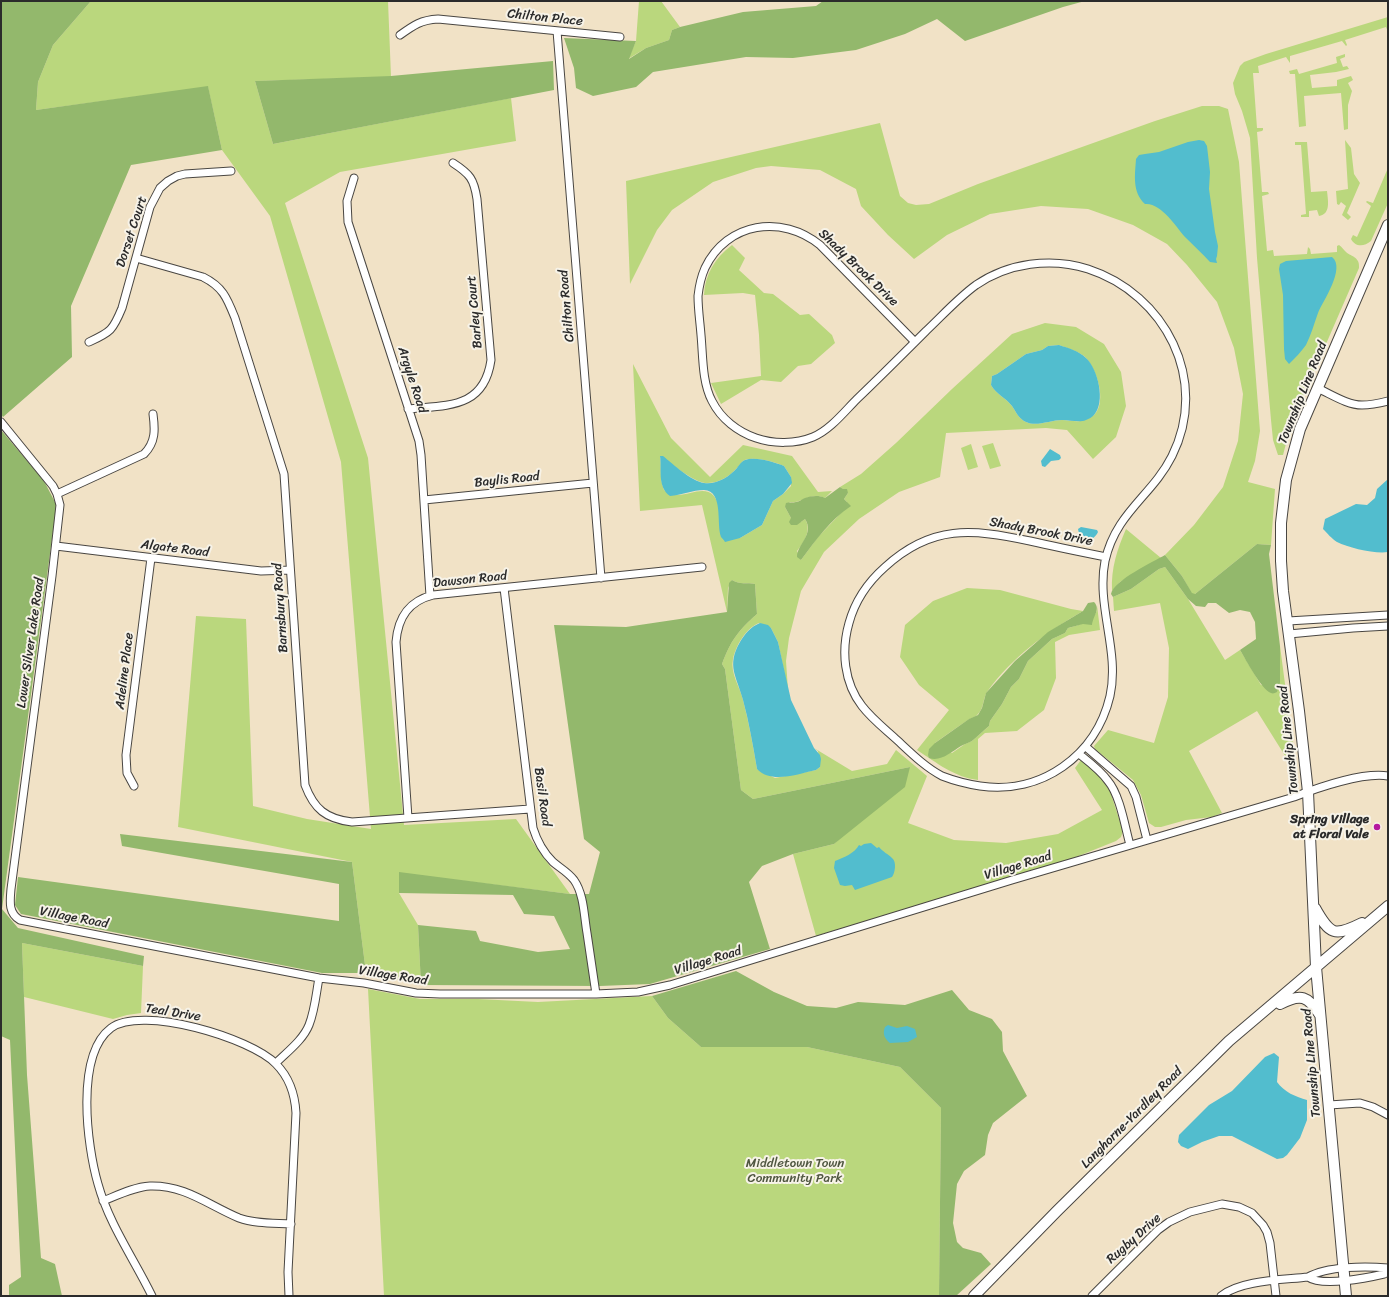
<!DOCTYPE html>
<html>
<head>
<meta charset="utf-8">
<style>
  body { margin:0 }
  #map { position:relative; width:1389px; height:1297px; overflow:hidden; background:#f1e2c6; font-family:Sriracha,sans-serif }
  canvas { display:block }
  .frame { position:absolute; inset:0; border:2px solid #2b2b2b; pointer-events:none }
</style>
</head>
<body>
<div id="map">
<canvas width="1389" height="1297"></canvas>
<div class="frame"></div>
</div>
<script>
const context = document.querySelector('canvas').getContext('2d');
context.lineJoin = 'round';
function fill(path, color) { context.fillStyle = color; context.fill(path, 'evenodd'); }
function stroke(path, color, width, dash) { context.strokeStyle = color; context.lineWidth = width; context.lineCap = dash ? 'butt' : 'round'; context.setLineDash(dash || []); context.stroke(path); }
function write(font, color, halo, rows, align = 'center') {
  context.font = font + ' Sriracha,sans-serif'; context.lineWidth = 4; context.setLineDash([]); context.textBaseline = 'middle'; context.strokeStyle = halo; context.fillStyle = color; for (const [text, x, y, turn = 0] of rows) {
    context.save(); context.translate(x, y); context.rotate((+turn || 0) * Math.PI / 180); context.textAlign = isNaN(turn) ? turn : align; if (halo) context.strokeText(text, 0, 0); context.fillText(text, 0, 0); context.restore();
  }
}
fill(new Path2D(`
  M91 1H388L391 77 255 81 273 144 511 98 516 141 340 172 285 203 368 458 404 825 516 819 570 894 399 873V893L418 925 421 985 366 973 352 862 178 827 196 616 246 619 253 806 307 819 371 829 341 462 270 216 222 150 208 87 36 110 38 82 53 45Z
  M639 1H661L680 27 672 30 669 40 646 48 628 59 636 41Z
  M1388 17V32L1386 27 1345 40 1347 45 1346 46 1342 41 1290 56V63L1286 57 1258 66 1259 73H1253L1257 128H1263V130L1262 131 1257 132 1262 192H1268L1269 194 1262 196 1267 251 1273 250 1274 256 1307 254 1308 247 1310 249 1311 254 1337 252V246L1339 245C1342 247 1343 249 1346 252 1352 257 1360 257 1359 268L1303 397 1288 436 1283 455H1278L1273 440 1271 420 1257 258 1250 138 1242 111 1235 94 1233 83 1240 66 1244 62 1266 54Z
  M1345 54V57L1340 59 1343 67 1347 66 1349 69 1336 72 1310 75 1312 88 1337 86V80L1351 76 1353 80 1348 83 1352 91 1348 105V129L1344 130 1341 93 1304 96 1306 126 1299 127 1295 74H1290L1289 71 1297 69 1299 74 1337 63 1336 57Z
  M1202 106H1219L1228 109 1239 162 1260 431 1255 461 1248 482 1275 489 1271 545 1257 544 1195 594H1192L1182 576 1165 555 1194 525 1223 487 1238 441 1243 394 1234 348 1217 302 1187 265 1167 244 1133 225 1088 209 1041 206 990 214 947 235 914 259 888 235 861 206 856 189 820 170 771 166 756 168 713 182 672 210 657 230 630 284 626 181 880 123 900 196 908 203 916 205 929 204 978 184 1155 121Z
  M1345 140 1351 148 1354 174 1360 183 1347 213 1351 217 1348 220 1342 215 1346 206 1341 202 1339 205 1337 204 1336 191 1348 189Z
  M1295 142H1307L1311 192 1327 191C1328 201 1331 214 1319 216L1317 210 1309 211V217H1301V215L1306 214 1301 145H1295Z
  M1388 168V203L1371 241C1364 247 1355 247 1351 239L1353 235 1357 237 1371 206 1366 202 1367 201 1373 203Z
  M732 245 745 258 739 270 764 293 773 294 800 315 809 314 832 335 835 343 811 364 798 366 781 382 761 380 721 404 711 383 761 376 759 335 755 295 743 293 704 295C705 274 715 258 732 245Z
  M1045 323 1076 327 1104 344 1121 372 1126 406 1116 437 1093 459 1067 430 1046 428 946 433 940 477 899 492 859 519 824 552 801 591 789 638 786 661 788 690 778 642 771 628 759 623C746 628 736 645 733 659 730 673 740 687 743 700 749 723 753 746 757 769L775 778 816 770 820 767 818 751 814 748 852 771 887 764 896 750 927 776 908 823 954 840 1006 843 1058 834 1102 810 1075 768 1081 760 1098 774 1110 791 1123 831 1121 837 1116 841 1071 859 816 936 793 854 834 844 910 767 753 799 741 790 725 669 722 664C731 640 738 631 757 614L755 584C747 582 740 585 732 580L728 588 727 612 702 505 640 511 633 364 671 438 710 477 743 445 792 456 818 492 832 491 825 498C811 491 801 504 790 502L785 507 791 518 801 522 805 519C812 530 804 542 797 551L801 560 818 537 842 512 847 502 844 499 848 493 840 487 861 474 896 443 952 389 1012 334ZM1059 345C1067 348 1077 351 1084 356 1096 367 1108 401 1094 415 1091 417 1084 420 1080 421 1075 422 1068 420 1062 420 1051 420 1036 427 1026 422 1019 419 1016 412 1012 406 1006 398 996 394 991 385L992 376 997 374 1026 354 1042 350 1048 346ZM660 456C670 463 694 482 705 483 717 484 729 477 737 468 739 466 741 463 743 461 750 455 776 462 784 466L791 477V486L783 494 773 501 762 525 740 538 714 496C704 485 689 496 676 495 672 495 667 492 664 490 659 477 662 469 660 456Z
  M993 443 1001 466 990 469 982 446Z
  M971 444 978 467 968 470 961 448Z
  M1126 529 1161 558 1120 582 1112 591C1111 568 1117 550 1126 529Z
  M1165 567 1188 599 1225 660 1240 650 1261 685 1279 688 1280 683V646L1297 775 1257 711 1189 751 1222 813 1212 817 1186 820 1161 827H1155L1149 823 1141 795 1133 780 1095 749 1094 746 1108 730 1154 743 1168 697 1169 648 1160 603 1114 611 1113 597 1131 589 1159 569Z
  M967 588 1000 590 1071 609 1083 611C1047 632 1012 657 987 692 983 698 984 708 978 714 976 717 971 718 968 720 957 727 946 735 935 743L952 753 965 744 972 741 989 726 990 721 1002 704 1011 687 1019 679 1028 661 1052 639 1065 633 1068 628C1080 625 1099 620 1097 605L1100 630 1069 635 1055 642 1056 678 1044 710 1017 731 985 733 978 739V780C954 777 937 763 917 750L949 710 919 685 900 657 905 625 933 601Z
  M22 943 143 966 141 1013 127 1015 113 1019 24 997Z
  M368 989 420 999H478L538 1002 652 996 668 1018 701 1047H807L900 1067 941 1108 939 1296H384Z`), '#bad77d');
fill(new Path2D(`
  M1 1H91L53 45 38 82 36 110 208 86 222 150 131 165 71 306 72 357 3 417 1 414Z
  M823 1H1085L1063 7 965 41 937 19 905 34 856 50 793 58 746 57 653 72 636 87 593 96 576 88 574 68 564 38 636 41 629 59 646 48 669 40 672 30 680 27 743 12 816 6Z
  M553 61 554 90 273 144 255 81 391 76Z
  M1 430 44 481 56 504 54 524 2 909 18 928 144 956 143 966 22 943 27 1075 41 1258 55 1264 62 1296H9V1285L21 1277 10 1040 1 1036Z
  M840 487 843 489H847L848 493 844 499 851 506C830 520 816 540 801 560L797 557C797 544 815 534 805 519L797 525H791L789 522 791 518 785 507 786 503C789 502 793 503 796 502 799 502 802 499 805 498 811 496 819 495 825 498Z
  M1257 544 1271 545 1269 554 1280 646V683L1277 692C1275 693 1273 694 1271 693 1261 689 1246 660 1240 650L1256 639 1255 622 1250 612 1240 610 1229 613 1216 603H1208L1205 607 1196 606 1188 599 1165 567 1159 569 1131 589 1113 597 1111 594C1114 580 1153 562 1165 555L1182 576 1192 593 1195 594Z
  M732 580C740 585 747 582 755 584L757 614C738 631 731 640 722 664L725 669 741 790 753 799 910 767 905 787 834 844 793 854 762 866 749 882 770 949 650 984 600 986 421 985 418 925 476 931 480 941 538 952 570 949 554 916 524 914 513 895 399 893V872L570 894H589L600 852 584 839 554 625 626 627 727 612 729 583Z
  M1094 602C1101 609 1093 616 1092 625L1083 624 1068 628 1065 633 1052 639 1028 661 1019 679 1011 687 1002 704 990 721 989 726C983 731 978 736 972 741 969 743 964 744 961 746 951 752 941 762 929 758L928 755 929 749 935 743 969 719 978 715 982 708 986 693 1015 661 1048 632 1083 611 1088 603Z
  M120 834 352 862 366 973H322L21 914 15 905 18 877 339 921V884L122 846Z
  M736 971 774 992 807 1006 836 1008 858 1002 905 1005 952 990 969 1010 992 1019 1002 1032 1003 1051 1027 1096 993 1123 988 1135 985 1155 964 1171 957 1184 953 1223 957 1242 963 1248 981 1253 991 1264 956 1296H939L941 1108 900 1067 807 1047H701L668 1018 652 996Z`), '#93b86c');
fill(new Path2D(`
  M1199 140 1204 141 1207 146 1210 172 1209 189 1215 232 1218 246 1217 256 1216 259 1217 263 1210 262C1202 253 1193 245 1185 237 1176 226 1160 202 1145 204 1132 192 1135 175 1136 159L1139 155 1145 154 1159 152 1188 142Z
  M1332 257C1346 268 1323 301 1318 313 1314 324 1311 335 1306 345 1301 352 1295 358 1289 364L1285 359 1284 349 1283 295 1279 269 1280 264 1286 261Z
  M1059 345C1068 348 1079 351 1086 358 1098 369 1106 402 1094 415 1092 417 1089 419 1086 420 1079 423 1070 420 1062 420 1051 420 1036 427 1026 422 1019 419 1016 412 1012 406 1006 398 996 394 991 385L992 376 997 374 1026 354 1042 350 1048 346Z
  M1050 449 1060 455 1061 458 1059 460 1051 461 1045 467 1042 466 1041 461Z
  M660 456H663C673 464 691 481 704 483 716 485 729 477 737 468 739 465 742 461 745 460 755 456 775 462 784 466L791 477 792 483 783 494 773 501 762 525 740 538 725 542C724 540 722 538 721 537 716 524 724 491 704 490 693 490 681 495 670 496 657 487 662 469 660 456Z
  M1388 479V552C1375 554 1349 548 1337 542 1332 539 1327 533 1323 529L1325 519 1356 504 1367 505 1375 498 1377 489Z
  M1081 527 1097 530 1098 532C1093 543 1080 542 1078 529Z
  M760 623 768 625 771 628 778 642 791 700 814 748 820 755 821 759 820 767 816 770C798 774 771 784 757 769 753 746 749 722 743 700 737 677 726 666 740 642 745 634 750 627 760 623Z
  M871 843 877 848 879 847C883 852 888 854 892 858 897 862 895 873 892 877L855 890 852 885 845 886 840 885 834 868 835 861C843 858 855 853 859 845L861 846 864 844Z
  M888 1025 897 1028 907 1026 915 1029 917 1037 908 1042 890 1043C885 1039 882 1034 885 1027Z
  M1274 1053 1279 1057 1277 1082C1284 1092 1296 1097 1307 1100V1120L1300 1138 1287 1155 1283 1158 1277 1159 1232 1136H1219L1202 1142 1188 1149 1181 1146 1178 1142 1179 1135 1209 1105 1232 1091 1265 1057Z`), '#52bdce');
const street = new Path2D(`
  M557 31 601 578
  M400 35C414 25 421 20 438 19L620 37
  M354 178 347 201 348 222 419 441 421 455 430 596
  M136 258 203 277C223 287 227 298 235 318L284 474 305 785C314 809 326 819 352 822L530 809
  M89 342C111 332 113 330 122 308L150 207 160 188 168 181 177 176 185 174 231 171
  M915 342 820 245C782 214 727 222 705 268 701 277 699 287 698 296 698 309 700 322 701 335 703 356 702 382 712 401 721 419 738 432 756 438 773 444 796 444 813 437 830 430 844 412 857 399 880 377 903 354 926 331 942 316 958 298 976 285 1008 263 1051 257 1088 269 1165 294 1210 380 1172 456 1152 496 1116 512 1105 561 1096 606 1120 651 1110 696 1096 756 1041 795 980 786 967 784 955 781 942 776 925 767 911 753 897 740 885 729 872 719 862 706 844 683 841 651 849 623 855 601 868 582 885 567 932 524 972 529 1030 541 1056 547 1081 552 1106 557
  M1317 388C1331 394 1347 405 1362 405 1371 405 1380 403 1388 401
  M408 409C447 405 484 409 491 360L477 199C474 179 470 174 453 163
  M1 422 53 486 57 494 60 505 52 576 11 889C10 901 8 913 20 920L319 978 364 983 416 993 440 994H596L638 992 670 985 1012 880 1294 797C1317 788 1363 772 1388 776
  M57 494 144 454C156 442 155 429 153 414
  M424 500 593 483
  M56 546 261 571 290 570
  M504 588 533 828C537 841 543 852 553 862 560 868 568 872 574 880 584 894 584 916 587 933 590 953 593 973 596 994
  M1288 621 1388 615
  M1289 634 1353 628 1388 626
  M1086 747 1131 786 1136 797 1147 840
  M1079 754C1089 762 1100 770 1108 781 1120 795 1125 827 1130 845
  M134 786 127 773 126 755 151 558
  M408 818 396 642C398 617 409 601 433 595L702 567
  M276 1063C287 1052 303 1040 309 1025 315 1010 316 994 319 978
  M1329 1105 1360 1103 1373 1107 1388 1115
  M103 1201C118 1195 134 1187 150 1186 185 1185 208 1205 239 1218 255 1224 274 1223 291 1224
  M1308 1277C1322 1287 1367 1278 1384 1274L1388 1272
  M152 1296C134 1259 109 1224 98 1184 87 1146 75 1055 111 1028 142 1005 251 1038 276 1064 289 1077 295 1095 296 1113L288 1272 289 1296
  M1092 1296 1158 1230 1169 1222 1190 1212 1222 1204 1239 1207 1252 1213 1263 1225 1267 1232 1270 1243 1276 1296
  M1221 1296C1241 1280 1283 1280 1308 1277 1327 1266 1366 1266 1388 1268`);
const secondary = new Path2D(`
  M1315 908C1330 935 1334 937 1362 923
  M1280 1004C1301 993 1308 996 1320 1015
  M974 1296 1057 1211 1229 1041 1388 906
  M1346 1296 1316 967 1308 792 1299 711 1283 591 1281 561V523L1286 480 1300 429 1388 225`);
stroke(street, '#494642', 9);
stroke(secondary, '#494642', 12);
stroke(street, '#fff', 7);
stroke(secondary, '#fff', 10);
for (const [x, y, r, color] of [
  [1377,827,4,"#b5179e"]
]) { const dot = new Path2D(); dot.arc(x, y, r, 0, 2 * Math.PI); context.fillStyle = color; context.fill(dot); stroke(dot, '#f7f3e8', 1.5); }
write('13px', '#2b2b2b', '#f7f3e8', [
  ["Chilton Place",545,18,6],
  ["Dorset Court",132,232,-72],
  ["Shady Brook Drive",858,268,44],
  ["Chilton Road",567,306,-95],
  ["Barley Court",475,312,-95],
  ["Argyle Road",412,380,72],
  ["Township Line Road",1303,393,-68],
  ["Baylis Road",507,480,-6],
  ["Shady Brook Drive",1041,532,11],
  ["Algate Road",175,549,7],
  ["Dawson Road",470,580,-6],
  ["Barnsbury Road",281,608,-94],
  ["Lower Silver Lake Road",31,643,-82],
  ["Adeline Place",125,671,-83],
  ["Township Line Road",1289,740,-96],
  ["Basil Road",542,797,82],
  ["Village Road",1018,866,-17],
  ["Village Road",74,918,11],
  ["Village Road",708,961,-17],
  ["Village Road",393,976,9],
  ["Teal Drive",173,1013,9],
  ["Township Line Road",1312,1063,-95],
  ["Langhorne-Yardley Road",1132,1118,-45],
  ["Rugby Drive",1134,1239,-42]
]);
write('bold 13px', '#2b2b2b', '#f7f3e8', [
  ["Spring Village",1369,820],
  ["at Floral Vale",1369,835]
], 'right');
write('13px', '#4f5640', '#f7f3e8', [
  ["Middletown Town",795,1164],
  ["Community Park",795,1179]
]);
</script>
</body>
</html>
